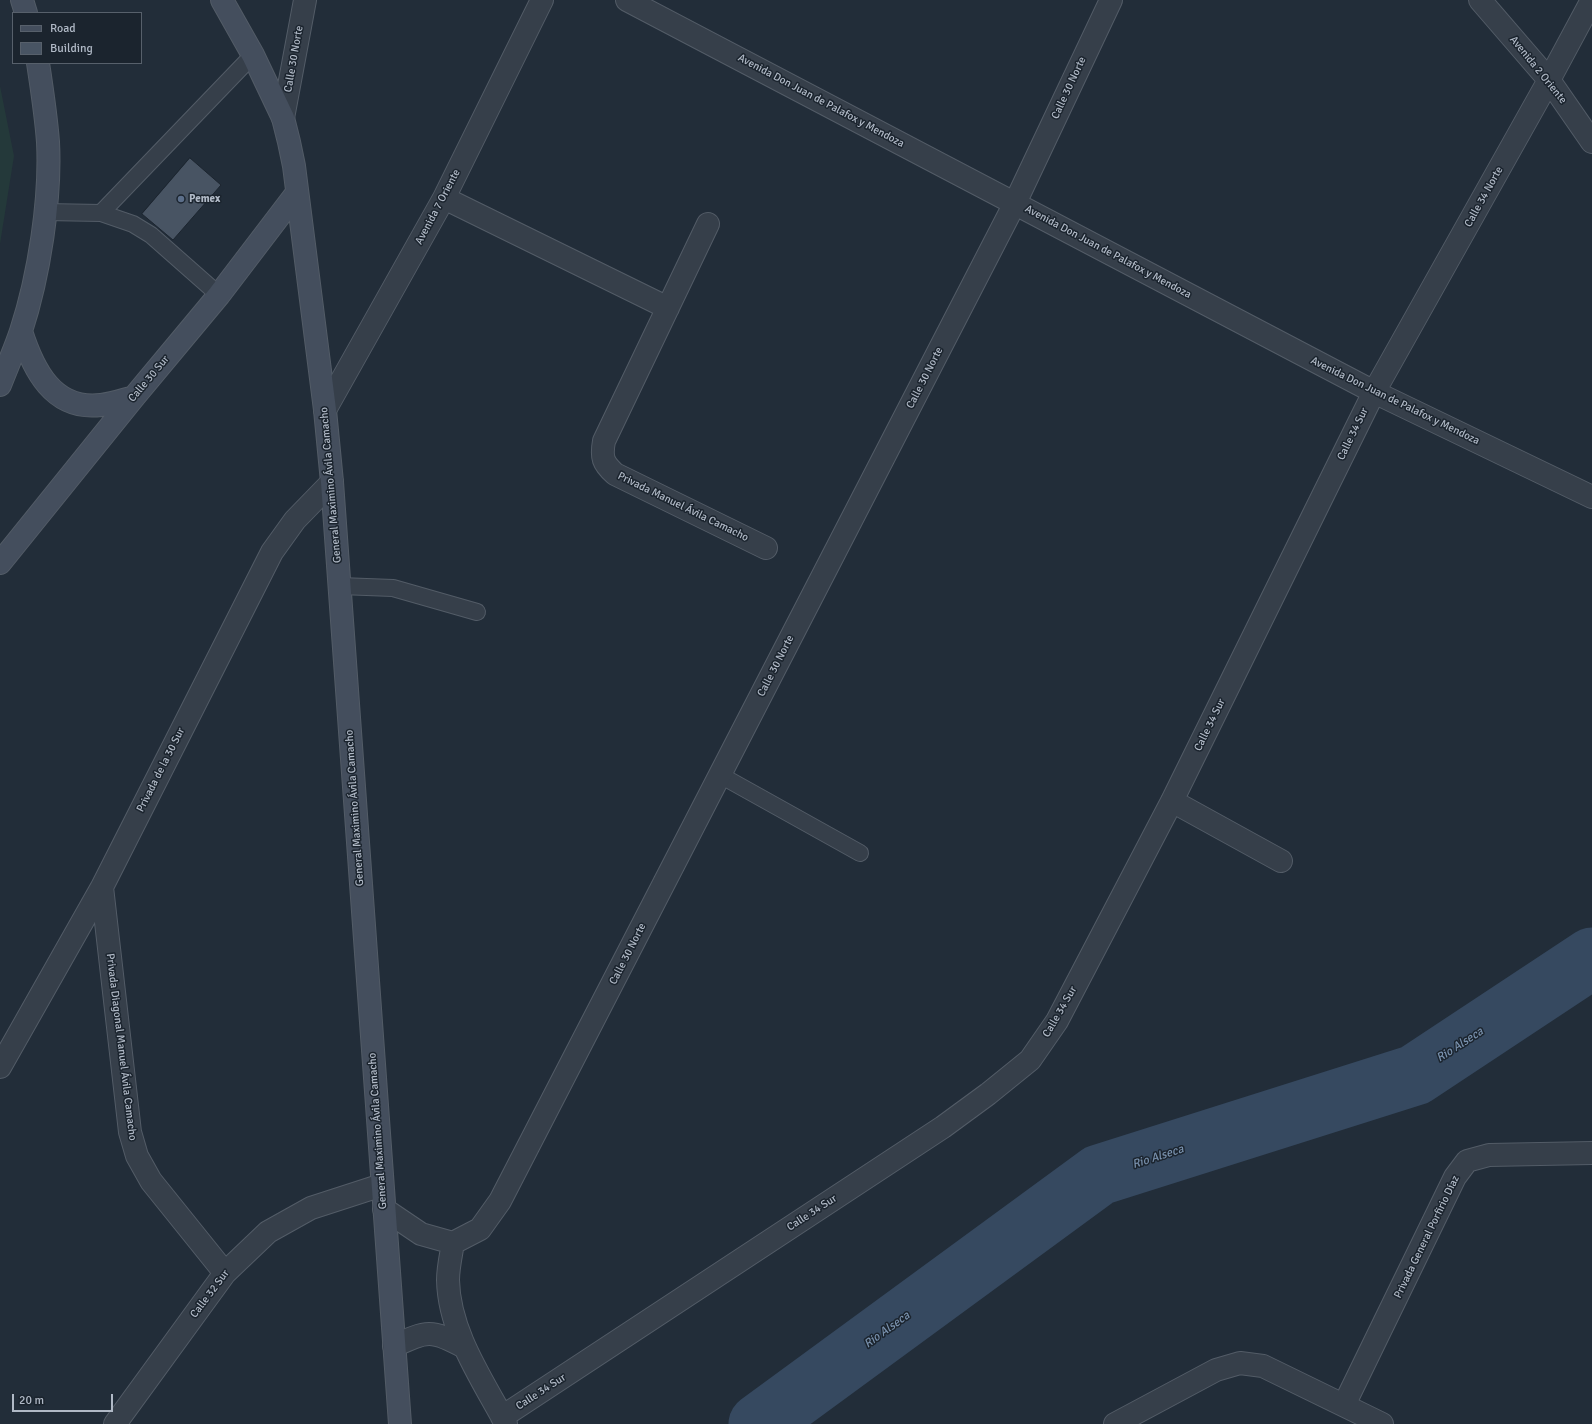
<!DOCTYPE html>
<html>
<head>
<meta charset="utf-8">
<style>
  body { margin:0 }
  #map { position:relative; width:1592px; height:1424px; overflow:hidden; background:#222d39; font-family:Signika,sans-serif }
  canvas { display:block }
  .legend { position:absolute; left:12px; top:12px; width:130px; height:52px; box-sizing:border-box; background:#1b242e; border:1px solid #57606b; margin:0; padding:5px 7px; list-style:none; font-size:12px; color:#b0b9c6 }
  .legend li { display:flex; align-items:center; gap:8px; height:20px }
  .legend b { width:20px; border:1px solid #57606b }
  .scale { position:absolute; left:12px; top:1394px; width:101px; height:18px; box-sizing:border-box; border:2px solid #b0b9c6; border-top:0; padding-left:5px; font-size:12px; line-height:14px; white-space:nowrap; color:#b0b9c6; -webkit-text-stroke:3px #1b242e; paint-order:stroke }
</style>
</head>
<body>
<div id="map">
<canvas width="1592" height="1424"></canvas>
<ul class="legend">
<li><b style="height:5px;background:#444e5d"></b>Road</li>
<li><b style="height:11px;background:#485463"></b>Building</li>
</ul>
<div class="scale">20 m</div>
</div>
<script>
const context = document.querySelector('canvas').getContext('2d');
context.lineJoin = 'round';
function fill(path, color) { context.fillStyle = color; context.fill(path, 'evenodd'); }
function stroke(path, color, width, dash) { context.strokeStyle = color; context.lineWidth = width; context.lineCap = dash ? 'butt' : 'round'; context.setLineDash(dash || []); context.stroke(path); }
function write(font, color, halo, rows, align = 'center') {
  context.font = font + ' Signika,sans-serif'; context.lineWidth = 3; context.setLineDash([]); context.textBaseline = 'middle'; context.strokeStyle = halo; context.fillStyle = color; for (const [text, x, y, turn = 0] of rows) {
    context.save(); context.translate(x, y); context.rotate((+turn || 0) * Math.PI / 180); context.textAlign = isNaN(turn) ? turn : align; if (halo) context.strokeText(text, 0, 0); context.fillText(text, 0, 0); context.restore();
  }
}
fill(new Path2D(`
  M0 86 14 156 0 244Z`), '#24393a');
stroke(new Path2D(`
  M759 1424 1099 1175 1415 1075 1592 958`), '#364960', 61);
const building = new Path2D(`
  M190 158 221 185 173 240 142 214Z`);
fill(building, '#485463');
stroke(building, '#1d2630', 1);
const lane = new Path2D(`
  M45 212 101 213 133 224 151 235 219 295
  M101 213 253 55
  M340 586 393 588 477 612
  M720 775 860 853`);
const street = new Path2D(`
  M627 0 1374 392 1592 497
  M1480 0 1549 80 1592 142
  M283 118 305 0
  M444 198 668 308
  M708 224 604 441C601 458 603 463 615 474L766 548
  M325 410 444 198 542 0
  M1172 801 1281 861
  M102 887 130 1132 137 1156 151 1181 225 1273
  M0 1067 102 887 272 552 295 520 332 482
  M384 1209 421 1234 453 1243 480 1229 500 1201 1015 203 1111 0
  M453 1243C451 1255 448 1268 448 1280 449 1332 482 1379 506 1424
  M394 1346C427 1331 431 1329 464 1347
  M1344 1405 1455 1177 1467 1161 1489 1155 1592 1153
  M502 1417 943 1127 988 1094 1030 1060 1057 1021 1172 801 1374 392 1549 80 1592 0
  M115 1424 225 1273 268 1232 311 1208 382 1185
  M1115 1424 1216 1370 1240 1363 1263 1366 1382 1424`);
const secondary = new Path2D(`
  M22 0 26 13
  M222 0 253 55 283 118 289 142 294 166 325 410 332 482 400 1424
  M21 331C33 369 53 411 101 405 112 404 123 400 134 397
  M0 385C7 367 15 349 21 331 39 276 51 199 48 142 46 115 42 89 38 63
  M0 563 134 397 219 295 296 194`);
stroke(lane, '#535c67', 18);
stroke(street, '#535c67', 24);
stroke(secondary, '#535c67', 24);
stroke(lane, '#363f4a', 16);
stroke(street, '#363f4a', 22);
stroke(secondary, '#444e5d', 22);
for (const [x, y, r, color] of [
  [181,199,4,"#5c6f8a"]
]) { const dot = new Path2D(); dot.arc(x, y, r, 0, 2 * Math.PI); context.fillStyle = color; context.fill(dot); stroke(dot, '#1b242e', 1.5); }
write('11px', '#b0b9c6', '#1b242e', [
  ["Calle 30 Norte",294,59,-80],
  ["Avenida 2 Oriente",1538,70,51],
  ["Calle 30 Norte",1069,88,-65],
  ["Avenida Don Juan de Palafox y Mendoza",821,101,28],
  ["Calle 34 Norte",1484,197,-61],
  ["Avenida 7 Oriente",438,207,-62],
  ["Avenida Don Juan de Palafox y Mendoza",1108,252,28],
  ["Calle 30 Norte",925,378,-63],
  ["Calle 30 Sur",149,379,-50],
  ["Avenida Don Juan de Palafox y Mendoza",1395,401,26],
  ["Calle 34 Sur",1353,434,-64],
  ["General Maximino Ávila Camacho",331,485,-95],
  ["Privada Manuel Ávila Camacho",683,507,26],
  ["Calle 30 Norte",776,666,-63],
  ["Calle 34 Sur",1210,725,-64],
  ["Privada de la 30 Sur",161,770,-63],
  ["General Maximino Ávila Camacho",355,808,-94],
  ["Calle 30 Norte",628,954,-63],
  ["Calle 34 Sur",1060,1012,-60],
  ["Privada Diagonal Manuel Ávila Camacho",121,1047,83],
  ["General Maximino Ávila Camacho",378,1131,-94],
  ["Calle 34 Sur",812,1213,-33],
  ["Privada General Porfirio Díaz",1427,1237,-64],
  ["Calle 32 Sur",210,1294,-53],
  ["Calle 34 Sur",541,1392,-33]
]);
write('bold 11px', '#b0b9c6', '#1b242e', [
  ["Pemex",189,199]
], 'left');
write('italic 12px', '#7991ad', '#1b242e', [
  ["Rio Alseca",1460,1045,-33],
  ["Rio Alseca",1158,1157,-18],
  ["Rio Alseca",887,1330,-36]
]);
</script>
</body>
</html>
